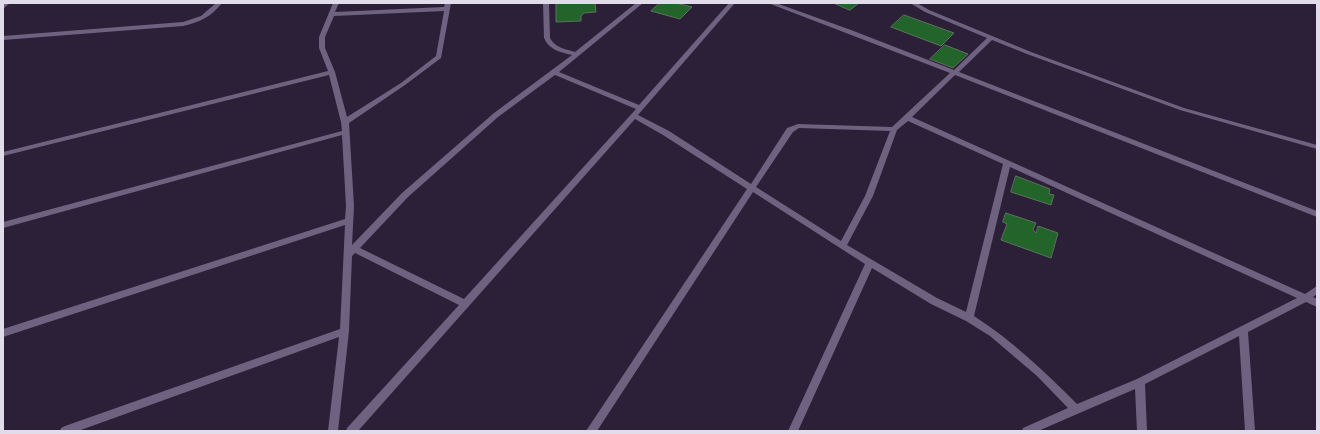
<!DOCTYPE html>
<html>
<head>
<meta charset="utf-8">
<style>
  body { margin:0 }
  #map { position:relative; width:1320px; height:434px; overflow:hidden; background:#2b2037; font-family:Quicksand,sans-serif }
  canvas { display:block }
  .frame { position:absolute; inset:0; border:4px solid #e1dbea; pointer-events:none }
</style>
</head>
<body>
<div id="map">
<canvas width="1320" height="434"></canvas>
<div class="frame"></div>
</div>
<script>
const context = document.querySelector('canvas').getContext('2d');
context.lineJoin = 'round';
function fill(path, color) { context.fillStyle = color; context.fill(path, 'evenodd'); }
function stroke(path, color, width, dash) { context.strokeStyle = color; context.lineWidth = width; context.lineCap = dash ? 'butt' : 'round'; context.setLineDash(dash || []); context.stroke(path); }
const building = new Path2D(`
  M595 3 596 12 584 13 581 16V21L556 22V4Z
  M660 3H676L692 7 680 19 651 11Z
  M834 3H859L850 10Z
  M904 15 954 33 941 46 891 27Z
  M945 45 968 54 953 68 930 59Z
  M1016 176 1050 189 1049 194 1054 195 1051 205 1011 192Z
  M1006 213 1036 223 1033 230 1036 233 1038 226 1058 233 1051 258 1001 240 1007 224 1003 222Z`);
fill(building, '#22642a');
stroke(building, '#5c725d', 1);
fill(new Path2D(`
  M4 3H10L3 9Z
  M216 3H222C211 17 200 22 183 26L3 40V36L183 22 201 16Z
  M333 3H339L335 12 444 7 445 3H451L441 58 405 85 349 123 354 206 352 245 402 193 494 113 572 55C560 52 549 50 544 38L543 3H549L550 38C555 48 566 49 575 52L636 3H643L559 72 639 105 729 3H735L638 115 669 131 751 184 787 128 798 124 892 127 950 73 768 3H776L851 30 954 70 987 38 925 12 910 3H917L929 10 1031 52 1184 108 1317 145V149L1180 110 1027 54 992 40 959 72 1317 211V217L955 75 912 117 1305 294 1317 286V294L1313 297 1317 299V307L1306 302 1248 332 1255 431H1245L1239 336 1145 384 1147 431H1137L1135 389 1038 431H1022L1023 428 1068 408 1037 376 990 336 966 321 931 304 872 268 798 431H788L865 264 753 192 597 431H586L747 189 663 135 635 119 358 431H346L347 428 459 305 355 253 352 256 349 331 338 431H328L339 337 78 431H60L61 428 65 426 340 329 345 225 3 337V329L345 219 346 206 342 135 3 228V222L342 131 341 122 329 75 3 156V152L328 71 319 48V37ZM444 11 436 56 401 83 347 117 335 72 325 48V37L334 16ZM555 75 636 109 464 299 360 248 408 197 498 117ZM908 121 1003 164 966 312 937 298 847 245 873 196 897 130ZM799 128 890 131 865 196 841 241 756 187 793 132ZM1010 167 1297 298 1137 379 1077 404C1045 372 1013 341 974 316Z`), '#6f6180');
</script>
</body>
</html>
